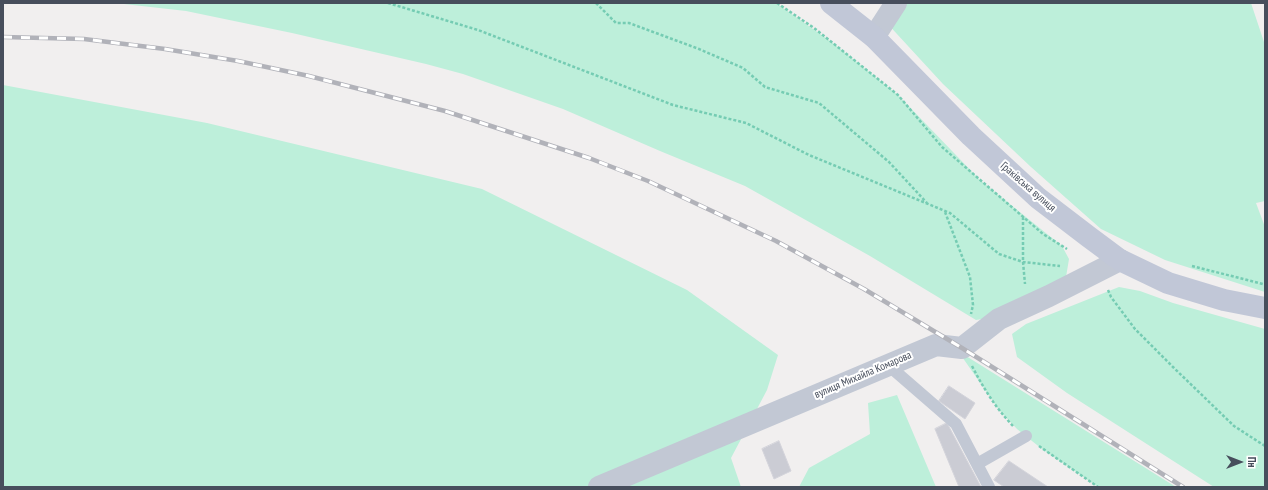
<!DOCTYPE html>
<html>
<head>
<meta charset="utf-8">
<style>
  body { margin:0 }
  #map { position:relative; width:1268px; height:490px; overflow:hidden; background:#f1efef; font-family:"PT Sans Narrow",sans-serif }
  canvas { display:block }
  .frame { position:absolute; inset:0; border:4px solid #474e5c; pointer-events:none }
  .north { position:absolute; left:1220px; top:442px; width:40px; height:40px; -webkit-text-stroke:3px #fff; paint-order:stroke; rotate:90deg; font-size:11px; font-weight:700; line-height:16px; text-align:center; color:#474e5c }
  .north::after { content:''; display:block; margin:auto; width:14px; height:18px; background:#474e5c; clip-path:polygon(50% 0,100% 100%,50% 72%,0 100%) }
</style>
</head>
<body>
<div id="map">
<canvas width="1268" height="490"></canvas>
<div class="frame"></div>
<div class="north">Пн</div>
</div>
<script>
const context = document.querySelector('canvas').getContext('2d');
context.lineJoin = 'round';
function fill(path, color) { context.fillStyle = color; context.fill(path, 'evenodd'); }
function stroke(path, color, width, dash) { context.strokeStyle = color; context.lineWidth = width; context.lineCap = dash ? 'butt' : 'round'; context.setLineDash(dash || []); context.stroke(path); }
function write(font, color, halo, rows, align = 'center') {
  context.font = font + ' "PT Sans Narrow",sans-serif'; context.lineWidth = 4; context.setLineDash([]); context.textBaseline = 'middle'; context.strokeStyle = halo; context.fillStyle = color; for (const [text, x, y, turn = 0] of rows) {
    context.save(); context.translate(x, y); context.rotate((+turn || 0) * Math.PI / 180); context.textAlign = isNaN(turn) ? turn : align; if (halo) context.strokeText(text, 0, 0); context.fillText(text, 0, 0); context.restore();
  }
}
fill(new Path2D(`
  M115 3H776L833 43 898 95 980 180 1062 246 1069 259 1065 283 994 317 976 320 870 256 745 186 660 151 563 109 463 74 426 64 292 33 186 11Z
  M899 3H1251L1265 45V201L1256 203 1265 227V292L1165 260 1101 229 1031 167 943 84 885 21Z
  M3 85 207 123 482 189 687 290 778 355 767 390 731 458 741 487H3Z
  M1119 287 1140 291 1173 303 1265 329V487H1214L1067 393 1017 357 1012 334 1026 324Z
  M958 351 1176 487H1098L1042 449 1017 429 999 410Z
  M897 395 936 487H799L809 468 870 434 868 403Z`), '#bdefda');
const building = new Path2D(`
  M949 386 975 403 965 419 939 401Z
  M947 423 981 487H959L935 429Z
  M779 441 791 471 774 479 762 449Z
  M1009 461 1048 487H1004L994 480Z`);
fill(building, '#cbccd4');
stroke(building, '#d3d3da', 1);
stroke(new Path2D(`
  M388 3 478 30 673 105 746 123 809 155 950 213 999 254 1023 262 1060 266
  M596 3 616 23H629L699 49 743 68 765 87 819 103 889 162 927 203
  M777 3 814 28 898 95 942 147 1043 234 1067 249
  M945 212 970 277 973 305 971 314
  M1023 217V262L1025 284
  M1192 266 1263 284
  M1108 290 1111 297 1135 329 1174 368 1234 426 1265 446
  M972 366C984 389 995 407 1013 426
  M1039 446 1098 487`), '#75ccb3', 2.5, [3, 2]);
stroke(new Path2D(`
  M888 365 956 424 989 487
  M977 464 1026 436`), '#c2c8d4', 12);
stroke(new Path2D(`
  M874 37 896 3
  M599 487 936 345 962 348 999 319 1049 296 1120 260`), '#c2c8d4', 22);
stroke(new Path2D(`
  M831 3 874 37 971 136 1038 198 1089 237 1120 260 1168 283 1224 300 1265 308`), '#c1c7d7', 22);
const rail = new Path2D(`
  M3 37 84 39 165 49 238 61 309 76 445 111 589 158 648 181 776 241 864 289 962 348 1183 487`);
stroke(rail, '#b1b2b9', 4.5);
stroke(rail, '#fff', 3, [9]);
write('11px', '#474e5c', '#fff', [
  ["Граківська вулиця",1028,187,41],
  ["вулиця Михайла Комарова",863,375,-23]
]);
</script>
</body>
</html>
